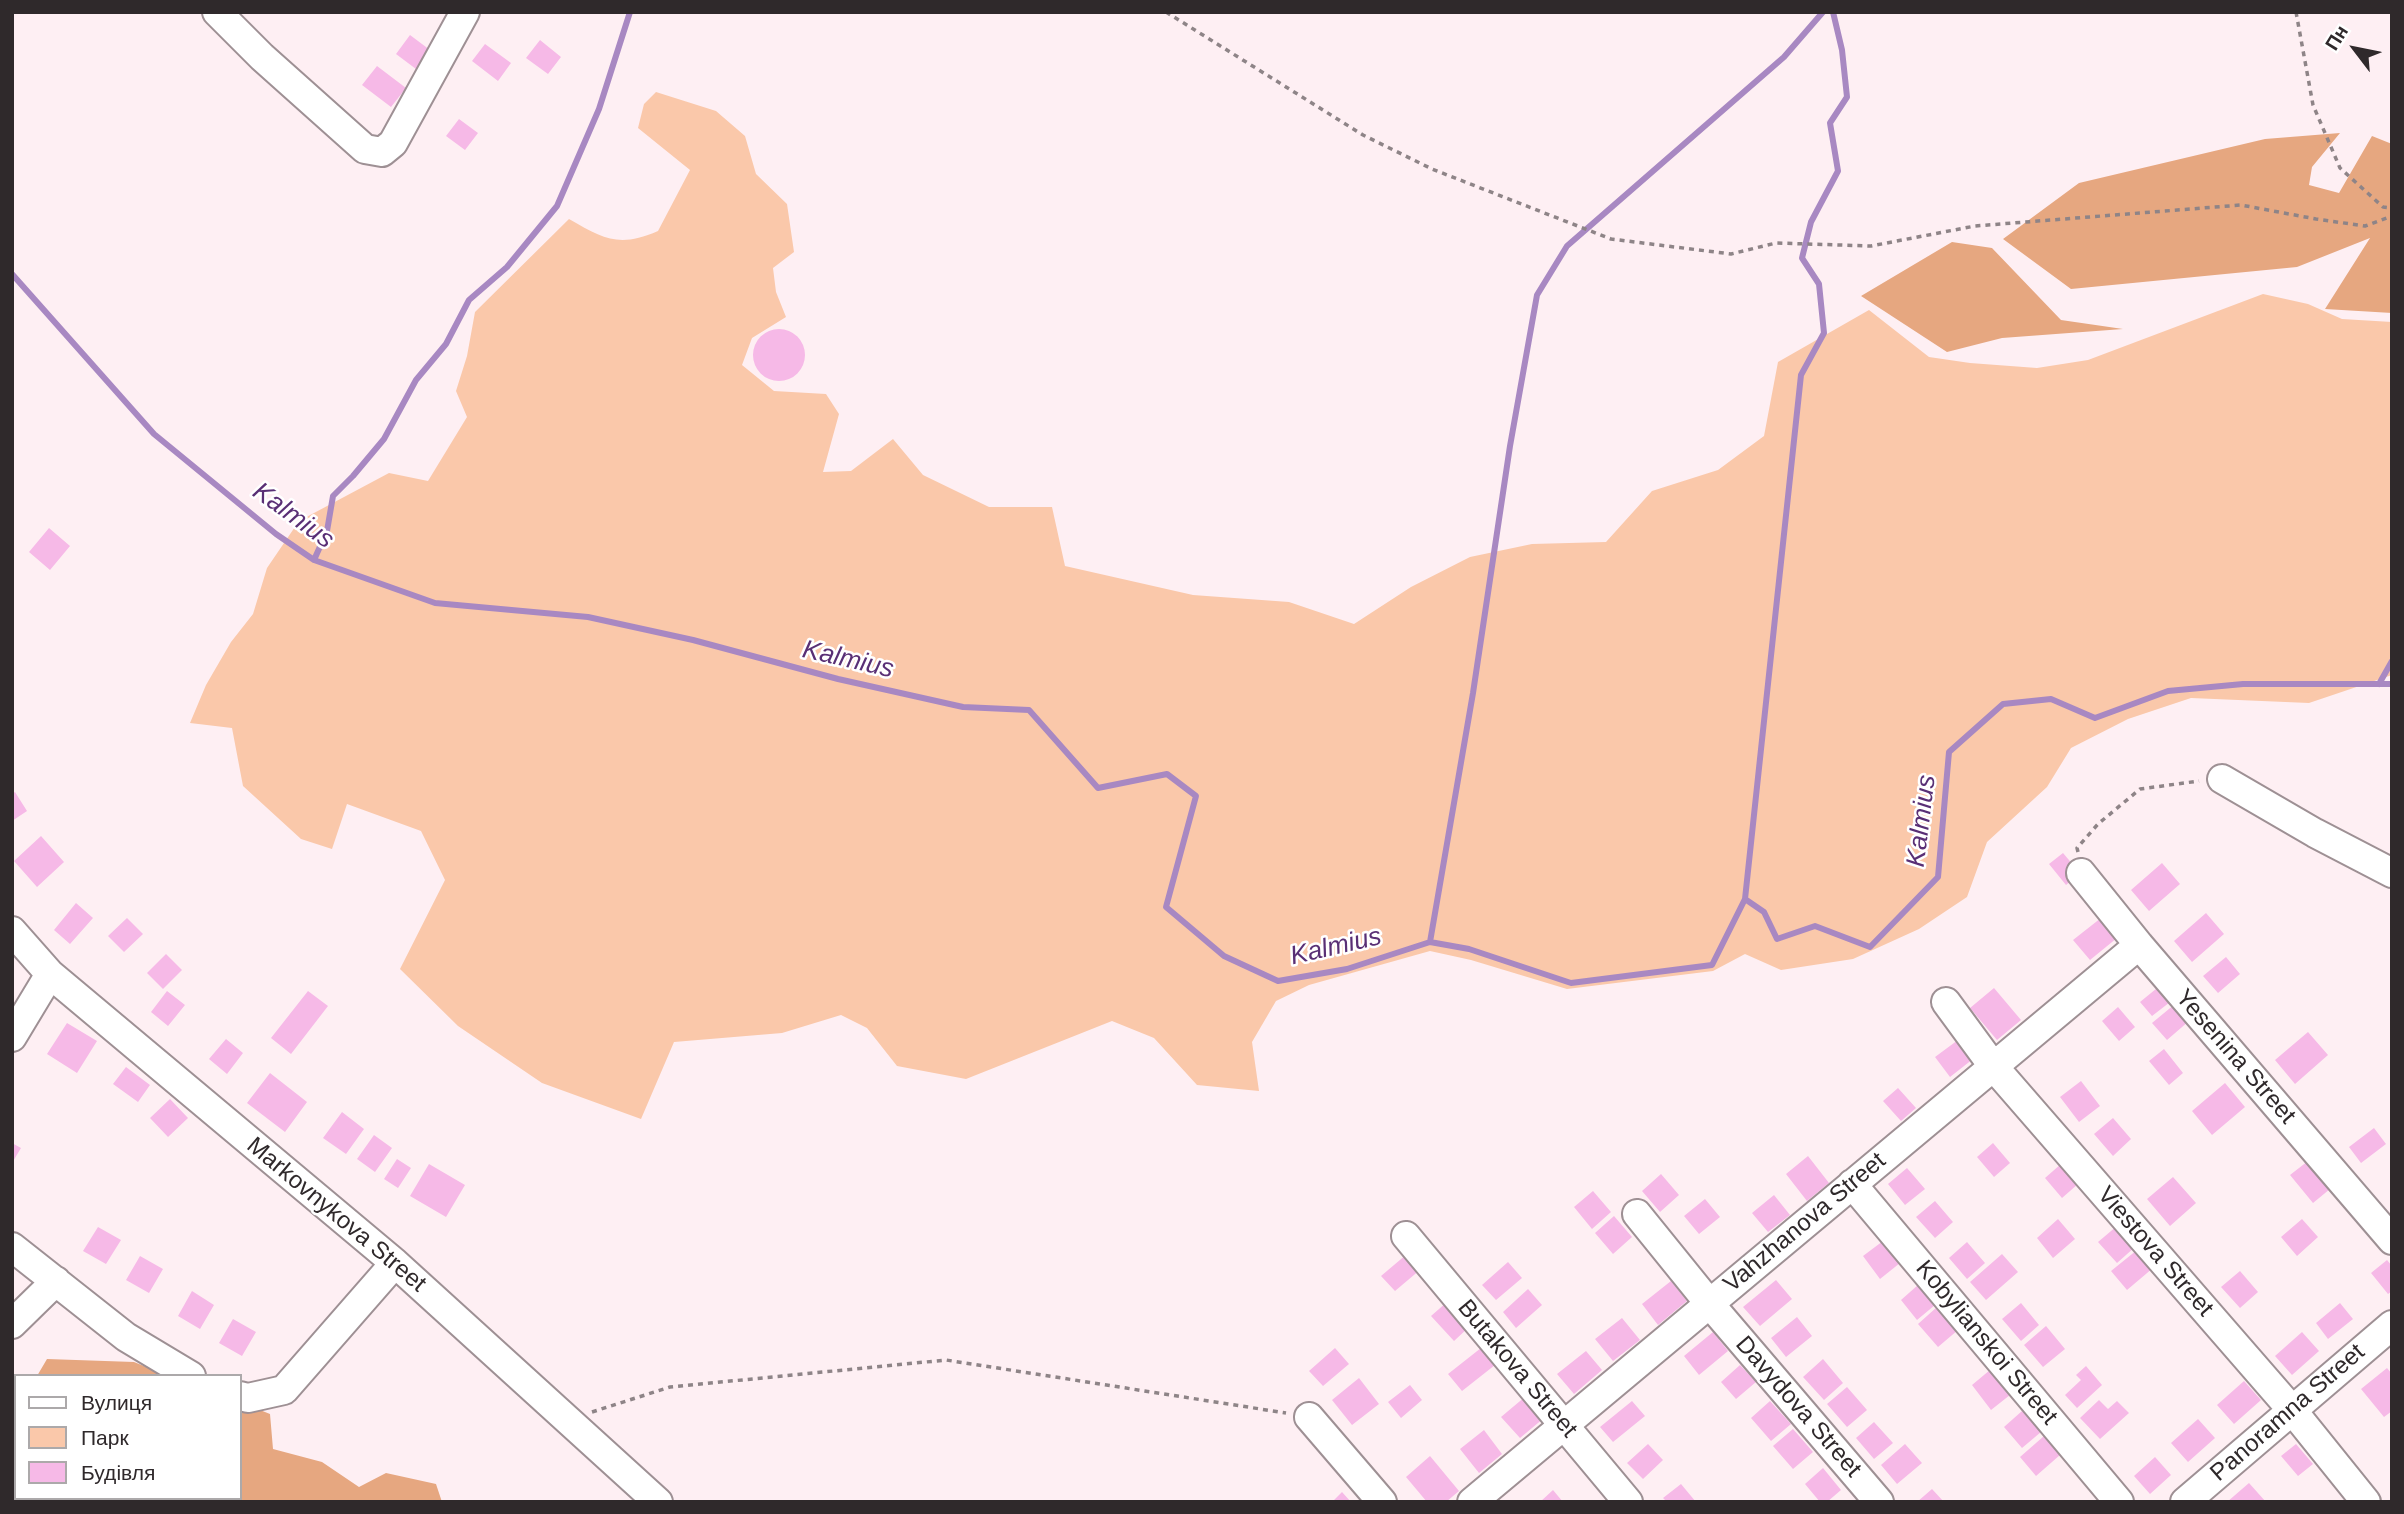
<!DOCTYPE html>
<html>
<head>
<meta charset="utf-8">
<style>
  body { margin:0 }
  #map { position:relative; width:2404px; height:1514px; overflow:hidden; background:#feeff3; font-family:Arial,sans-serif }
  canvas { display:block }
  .frame { position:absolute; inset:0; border:14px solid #2f292b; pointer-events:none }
  .legend { position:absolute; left:14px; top:1374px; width:228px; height:126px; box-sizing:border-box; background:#fff; border:2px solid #aca9aa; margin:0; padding:9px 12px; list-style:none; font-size:21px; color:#2f292b }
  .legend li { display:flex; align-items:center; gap:14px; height:35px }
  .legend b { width:35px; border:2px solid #aca9aa }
  .north { position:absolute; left:2320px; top:14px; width:70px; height:70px; -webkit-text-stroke:5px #fff; paint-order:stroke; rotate:302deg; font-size:19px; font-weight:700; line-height:28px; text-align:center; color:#2f292b }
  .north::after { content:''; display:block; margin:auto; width:24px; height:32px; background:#2f292b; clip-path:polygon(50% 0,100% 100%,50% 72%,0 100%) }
</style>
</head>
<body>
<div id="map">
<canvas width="2404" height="1514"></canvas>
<div class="frame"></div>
<ul class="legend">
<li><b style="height:9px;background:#fff"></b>Вулиця</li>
<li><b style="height:19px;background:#fac8aa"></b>Парк</li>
<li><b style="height:19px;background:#f6b9e7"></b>Будівля</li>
</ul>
<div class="north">Пн</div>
</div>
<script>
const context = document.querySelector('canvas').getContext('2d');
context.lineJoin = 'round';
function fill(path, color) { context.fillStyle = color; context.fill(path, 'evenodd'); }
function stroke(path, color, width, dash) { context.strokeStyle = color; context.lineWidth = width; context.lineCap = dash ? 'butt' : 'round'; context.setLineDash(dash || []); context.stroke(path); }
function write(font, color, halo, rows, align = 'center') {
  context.font = font + ' Arial,sans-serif'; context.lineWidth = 5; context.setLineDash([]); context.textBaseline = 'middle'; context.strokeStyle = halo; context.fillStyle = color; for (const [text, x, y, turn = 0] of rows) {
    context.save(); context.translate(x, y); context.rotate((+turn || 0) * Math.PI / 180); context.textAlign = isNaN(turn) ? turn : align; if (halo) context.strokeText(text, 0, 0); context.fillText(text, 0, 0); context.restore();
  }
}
fill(new Path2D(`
  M656 92 716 111 745 136 756 174 787 204 794 252 773 268 776 292 786 317 752 338 742 365 774 391 826 394 839 414 823 472 851 471 893 439 923 475 989 507H1052L1065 566 1193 595 1289 602 1354 624 1411 587 1470 557 1532 544 1606 542 1652 491 1718 470 1764 436 1778 362 1869 310 1929 357 1970 363 2037 368 2088 360 2263 294 2308 304 2342 319 2392 322V675L2309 703 2191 698 2128 719 2071 748 2047 787 1987 842 1967 897 1919 929 1853 959 1781 970 1745 954 1713 971 1567 989 1471 960 1430 951 1309 985 1276 1001 1252 1042 1259 1091 1197 1085 1154 1038 1112 1021 966 1079 897 1066 867 1028 841 1015 782 1033 674 1042 641 1119 542 1083 458 1026 400 969 445 880 421 831 347 804 332 849 301 839 243 786 232 728 190 723 206 685 231 642 253 614 267 568 299 521 389 473 428 481 467 417 456 391 467 356 475 312 569 219C604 239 619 248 658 231L690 170 638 128 644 104Z`), '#fac8aa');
fill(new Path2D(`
  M2340 133 2312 167 2309 185 2339 193 2372 136 2392 144V313L2325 309 2370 238 2297 267 2071 289 2003 239 2079 183 2265 139Z
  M1952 242 1992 248 2061 320 2123 329 2002 338 1947 352 1861 296Z
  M47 1359 134 1362 169 1376H37Z
  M240 1402 270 1414 273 1449 322 1462 359 1487 386 1473 436 1484 442 1502H12V1415L16 1409V1498H240Z`), '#e6a780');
stroke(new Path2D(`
  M12 274 154 434 276 534 314 560 435 603 588 617 693 640 838 679 963 707 1029 710 1098 788 1167 774 1196 796 1166 907 1224 956 1278 981 1347 969 1430 942 1469 949 1571 983 1712 965 1745 899 1764 912 1777 939 1815 926 1870 947 1938 877 1949 752 2003 704 2051 699 2095 718 2168 691 2243 684H2392
  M314 560 327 531 333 496 353 476 384 439 416 380 446 344 469 300 507 267 557 206 599 109 630 12
  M2379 684 2392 661
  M1745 899 1801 375 1824 333 1819 284 1802 258 1811 222 1838 171 1830 123 1847 97 1842 50 1833 12
  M1430 942 1473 693 1510 446 1537 295 1567 246 1784 57 1823 12`), '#a888c2', 6);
fill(new Path2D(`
  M410 35 434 53 420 72 396 54Z
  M540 40 561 57 548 74 526 58Z
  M485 44 511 63 498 81 472 61Z
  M377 66 406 88 391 107 362 85Z
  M459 119 478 133 465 150 446 136Z
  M753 355a26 26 0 1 1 52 0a26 26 0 1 1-52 0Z
  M49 528 70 546 50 570 29 552Z
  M15 792 27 811 12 821V794Z
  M41 836 64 862 37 887 14 861Z
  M2063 853 2080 873 2066 885 2049 864Z
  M2162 863 2180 884 2149 911 2131 890Z
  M76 903 93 918 70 944 54 930Z
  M2206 913 2224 934 2192 962 2174 941Z
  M127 918 143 934 124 952 108 936Z
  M2101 918 2117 938 2090 960 2073 940Z
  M166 954 182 970 163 989 147 973Z
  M2226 957 2240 974 2218 993 2203 976Z
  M2162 984 2174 999 2152 1016 2140 1002Z
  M1994 988 2021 1020 1997 1040 1970 1008Z
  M167 991 185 1005 168 1026 151 1012Z
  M308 991 328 1006 291 1054 271 1038Z
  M2175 1004 2189 1021 2167 1040 2152 1023Z
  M2118 1007 2135 1027 2119 1041 2102 1021Z
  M67 1023 97 1041 77 1073 47 1054Z
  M2308 1032 2328 1055 2295 1084 2275 1060Z
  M226 1039 243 1053 227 1074 209 1059Z
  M1958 1040 1973 1059 1950 1077 1935 1057Z
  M2164 1049 2183 1073 2169 1085 2149 1061Z
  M126 1067 150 1085 138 1102 113 1084Z
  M270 1073 307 1102 285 1132 247 1103Z
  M2081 1081 2100 1106 2079 1122 2060 1097Z
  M2225 1083 2245 1107 2212 1135 2192 1111Z
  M1898 1088 1916 1108 1901 1121 1883 1101Z
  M170 1099 188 1118 168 1137 150 1118Z
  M342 1112 364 1129 346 1154 323 1138Z
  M2113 1118 2131 1139 2113 1156 2094 1134Z
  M2374 1128 2386 1144 2361 1163 2349 1147Z
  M374 1135 392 1148 375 1172 357 1159Z
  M12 1143 21 1148 12 1163Z
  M1993 1143 2010 1163 1994 1177 1977 1157Z
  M1808 1156 1829 1183 1807 1201 1786 1174Z
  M397 1159 411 1168 398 1188 384 1179Z
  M2308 1161 2330 1189 2313 1203 2290 1175Z
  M429 1164 465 1185 446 1217 410 1196Z
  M2061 1164 2078 1184 2062 1198 2045 1178Z
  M1907 1168 1925 1189 1905 1205 1888 1184Z
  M1661 1174 1679 1195 1660 1212 1642 1191Z
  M2173 1177 2196 1203 2170 1226 2147 1199Z
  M1593 1191 1611 1212 1592 1229 1574 1207Z
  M1774 1195 1790 1215 1768 1232 1752 1213Z
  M1705 1199 1720 1217 1699 1234 1684 1216Z
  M1935 1201 1953 1222 1935 1238 1916 1217Z
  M1614 1216 1632 1237 1613 1254 1595 1233Z
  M2058 1219 2075 1239 2053 1258 2037 1238Z
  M2302 1219 2318 1237 2297 1256 2281 1237Z
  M2117 1226 2135 1247 2117 1263 2098 1242Z
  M98 1227 121 1240 106 1264 83 1251Z
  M1883 1241 1900 1263 1880 1279 1863 1256Z
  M1967 1242 1985 1263 1967 1279 1949 1258Z
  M2137 1250 2153 1268 2127 1290 2111 1271Z
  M1407 1254 1421 1269 1395 1291 1381 1276Z
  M2002 1254 2018 1272 1986 1300 1970 1282Z
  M140 1256 163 1269 149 1293 126 1280Z
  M2387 1260 2392 1266V1291L2388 1294 2371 1273Z
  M1508 1262 1522 1278 1496 1300 1482 1285Z
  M2240 1271 2258 1292 2240 1308 2221 1287Z
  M1776 1280 1792 1299 1760 1326 1743 1307Z
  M1671 1281 1687 1301 1658 1325 1642 1304Z
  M1918 1285 1935 1305 1917 1320 1901 1300Z
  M1528 1289 1542 1305 1516 1328 1503 1312Z
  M192 1291 214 1305 200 1329 178 1316Z
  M1447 1302 1469 1327 1454 1341 1431 1316Z
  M2021 1303 2039 1325 2021 1341 2002 1319Z
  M2340 1303 2353 1319 2328 1339 2316 1323Z
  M1937 1307 1958 1330 1938 1347 1918 1324Z
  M1797 1317 1812 1336 1786 1357 1771 1338Z
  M1622 1318 1640 1340 1613 1361 1595 1339Z
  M233 1319 256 1332 242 1356 219 1343Z
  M2046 1326 2065 1349 2043 1367 2024 1345Z
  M1713 1332 1728 1351 1699 1375 1684 1356Z
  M2302 1332 2319 1351 2292 1375 2275 1356Z
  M1335 1348 1349 1364 1323 1386 1309 1371Z
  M1481 1348 1495 1365 1462 1391 1448 1374Z
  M1586 1351 1602 1370 1574 1394 1557 1374Z
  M1823 1359 1843 1383 1824 1400 1803 1377Z
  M1740 1365 1756 1382 1736 1399 1721 1382Z
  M2086 1366 2102 1385 2077 1408 2065 1395 2081 1380 2076 1375Z
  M2387 1368 2392 1374V1411L2384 1417 2361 1389Z
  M1990 1370 2010 1395 1991 1410 1972 1385Z
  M1359 1378 1379 1404 1352 1425 1332 1400Z
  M2244 1381 2261 1400 2234 1424 2217 1405Z
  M1410 1385 1422 1400 1401 1418 1388 1402Z
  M1847 1387 1867 1410 1847 1427 1827 1404Z
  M1526 1396 1544 1418 1520 1438 1501 1417Z
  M2099 1400 2108 1409 2117 1401 2129 1413 2100 1439 2080 1418Z
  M1632 1401 1645 1416 1613 1442 1600 1427Z
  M1770 1401 1791 1424 1771 1441 1751 1418Z
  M2022 1411 2041 1432 2022 1448 2004 1427Z
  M2198 1419 2215 1438 2188 1462 2171 1443Z
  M1874 1422 1893 1443 1874 1459 1856 1438Z
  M1793 1429 1813 1452 1793 1469 1773 1446Z
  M1484 1430 1502 1454 1479 1473 1460 1449Z
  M2044 1436 2060 1455 2036 1476 2020 1457Z
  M1648 1444 1663 1460 1643 1479 1627 1463Z
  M1905 1444 1922 1463 1897 1484 1881 1465Z
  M2296 1444 2313 1464 2298 1476 2281 1456Z
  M1430 1456 1459 1491 1446 1502H1427L1406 1477Z
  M2155 1457 2171 1475 2150 1494 2134 1476Z
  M1823 1468 1841 1490 1827 1502H1820L1805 1484Z
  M2249 1483 2266 1502H2227Z
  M1681 1484 1696 1502H1667L1663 1498Z
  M1932 1489 1944 1502H1917Z
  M1553 1490 1563 1502H1540Z
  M1342 1492 1351 1502H1332Z`), '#f6b9e7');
const minor = new Path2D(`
  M217 12 262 57 365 149 382 152 393 143 465 12
  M2222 779 2315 833 2392 873
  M2081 873 2139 945 2392 1240
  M12 931 50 974 395 1263 658 1502
  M1946 1002 1993 1066 2292 1410 2366 1502
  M12 1037 50 974
  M1852 1184 2119 1502
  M1637 1214 1709 1303 1879 1502
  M1406 1236 1628 1502
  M12 1247 126 1337 191 1376
  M12 1324 56 1281
  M240 1396 248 1398 284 1390 395 1263
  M1309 1417 1382 1502
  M1472 1502 2139 945
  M2185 1502 2392 1325`);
stroke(minor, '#9e9094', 32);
stroke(new Path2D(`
  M1166 12 1363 135 1432 169 1611 239 1731 254 1776 243 1871 246 1975 226 2241 205 2316 219 2365 226 2392 216
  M2296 12 2313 105 2340 168 2383 207 2392 208
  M2078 852 2077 848 2098 824 2140 789 2199 781
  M592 1412 670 1387 946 1360 1286 1413`), '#8e8487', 3.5, [5, 5]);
stroke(minor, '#fff', 28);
write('24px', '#2f292b', '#fff', [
  ["Yesenina Street",2235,1057,49],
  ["Markovnykova Street",336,1215,40],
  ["Vahzhanova Street",1805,1223,-40],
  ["Viestova Street",2155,1252,49],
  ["Kobylianskoi Street",1986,1343,50],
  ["Butakova Street",1517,1369,50],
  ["Davydova Street",1798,1407,49],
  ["Panoramna Street",2288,1413,-41]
]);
write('italic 26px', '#592f75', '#fff', [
  ["Kalmius",293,516,36],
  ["Kalmius",848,660,13],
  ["Kalmius",1922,821,-83],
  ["Kalmius",1336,947,-13]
]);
</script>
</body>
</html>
